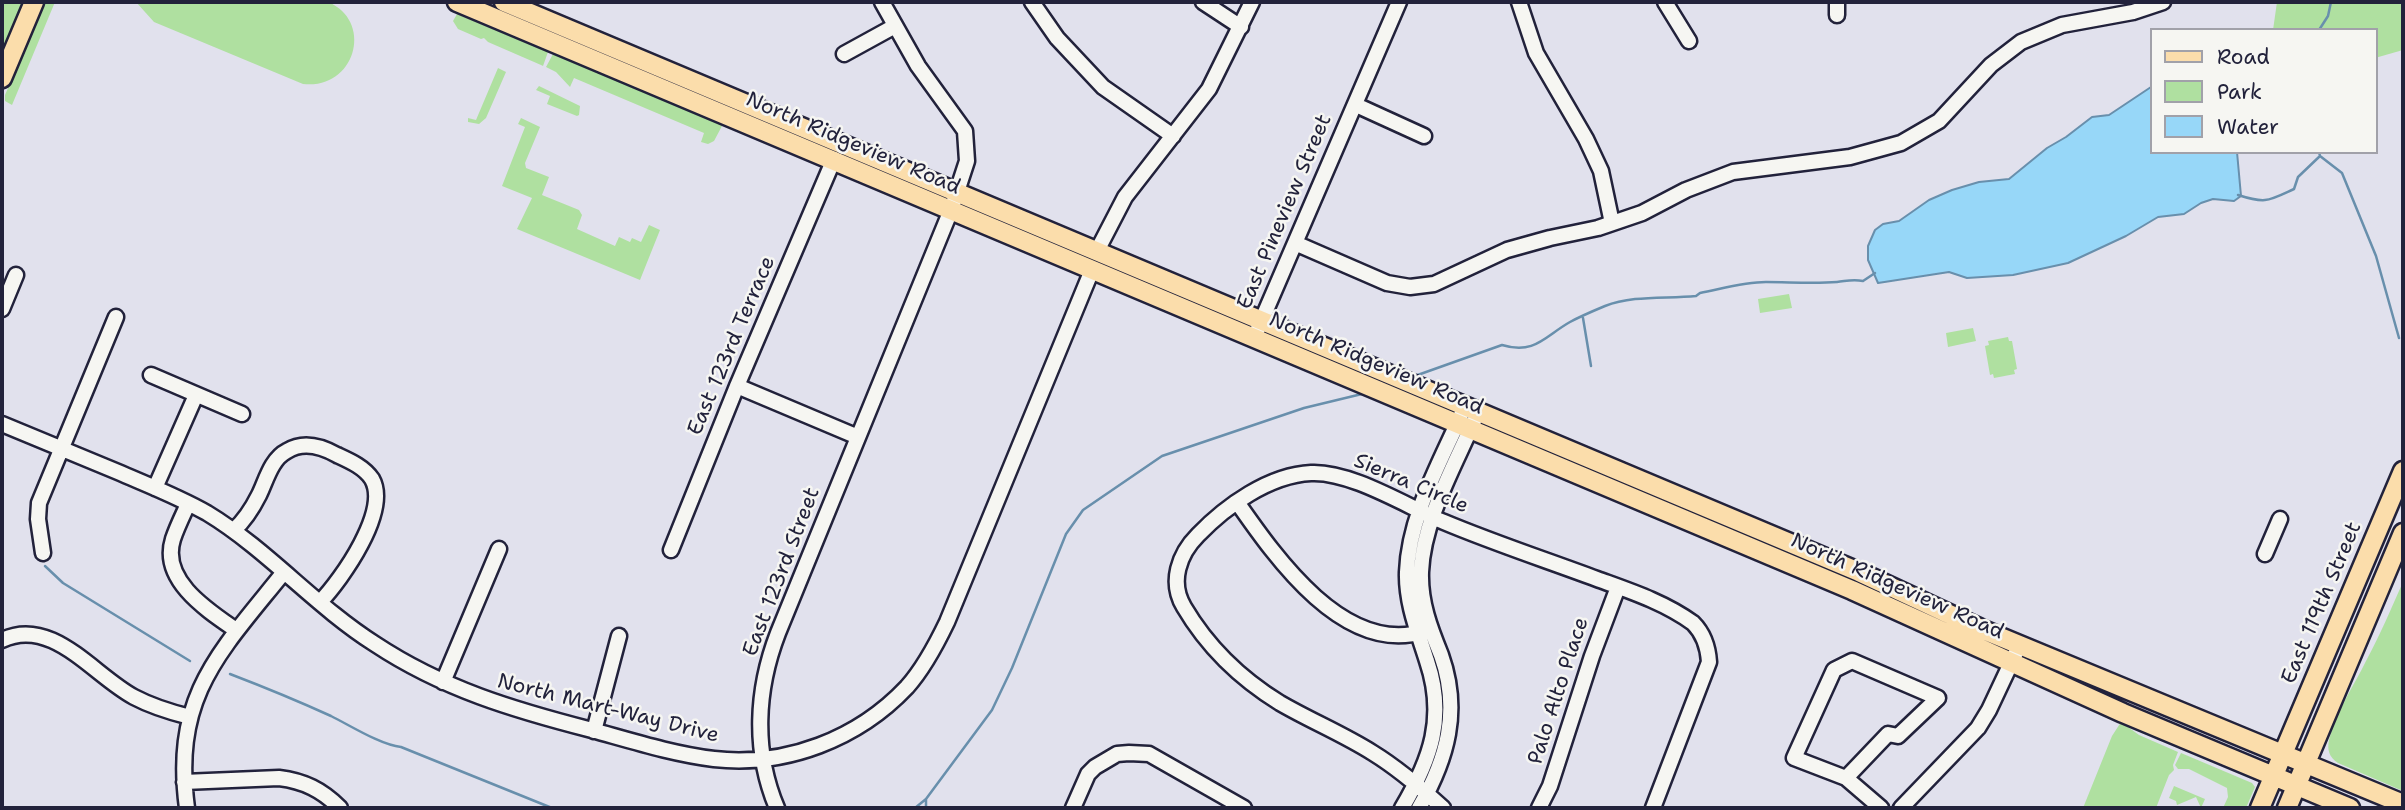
<!DOCTYPE html>
<html>
<head>
<meta charset="utf-8">
<style>
  body { margin:0 }
  #map { position:relative; width:2405px; height:810px; overflow:hidden; background:#e1e1ed; font-family:"Shantell Sans",sans-serif }
  canvas { display:block }
  .frame { position:absolute; inset:0; border:4px solid #22223b; pointer-events:none }
  .legend { position:absolute; left:2150px; top:28px; width:228px; height:126px; box-sizing:border-box; background:#f6f6f2; border:2px solid #a1a1a9; margin:0; padding:9px 12px; list-style:none; font-size:21px; color:#22223b }
  .legend li { display:flex; align-items:center; gap:14px; height:35px }
  .legend b { width:35px; border:2px solid #a1a1a9 }
</style>
</head>
<body>
<div id="map">
<canvas width="2405" height="810"></canvas>
<div class="frame"></div>
<ul class="legend">
<li><b style="height:9px;background:#fbddab"></b>Road</li>
<li><b style="height:19px;background:#afe0a0"></b>Park</li>
<li><b style="height:19px;background:#97d7f8"></b>Water</li>
</ul>
</div>
<script>
const context = document.querySelector('canvas').getContext('2d');
context.lineJoin = 'round';
function fill(path, color) { context.fillStyle = color; context.fill(path, 'evenodd'); }
function stroke(path, color, width, dash) { context.strokeStyle = color; context.lineWidth = width; context.lineCap = dash ? 'butt' : 'round'; context.setLineDash(dash || []); context.stroke(path); }
function write(font, color, halo, rows, align = 'center') {
  context.font = font + ' "Shantell Sans",sans-serif'; context.lineWidth = 5; context.setLineDash([]); context.textBaseline = 'middle'; context.strokeStyle = halo; context.fillStyle = color; for (const [text, x, y, turn = 0] of rows) {
    context.save(); context.translate(x, y); context.rotate((+turn || 0) * Math.PI / 180); context.textAlign = isNaN(turn) ? turn : align; if (halo) context.strokeText(text, 0, 0); context.fillText(text, 0, 0); context.restore();
  }
}
fill(new Path2D(`
  M2 2H25L2 58Z
  M45 2H55L12 105 5 101V95Z
  M136 2H328C374 21 356 90 303 84L154 22Z
  M2277 2H2403V50L2375 58V30H2273Z
  M457 14 548 52 543 66 541 65 488 42 484 38 481 39 458 29 453 21Z
  M553 54 717 123 722 126 714 141 708 144 701 142 704 133 574 78 570 87 556 72 546 67Z
  M498 68 506 72 486 118 479 124 468 122V118L476 120Z
  M539 86 580 106 579 115 577 116 547 104 550 96 536 90Z
  M521 118 540 127 525 163 526 168 549 177 542 195 579 210 582 215 577 229 615 246 619 237 630 242 632 238 641 242 649 225 660 230 640 280 517 229 532 198 502 186 525 127 518 124Z
  M1789 294 1792 308 1760 313 1758 299Z
  M1973 328 1976 341 1948 347 1946 333Z
  M2008 337 2009 341H2012L2017 369 2014 370 2015 374 1994 378 1993 374 1990 375 1985 346 1989 345 1988 341Z
  M2403 582V791L2338 763C2329 757 2327 750 2329 740 2335 713 2354 686 2366 661 2380 635 2391 609 2403 582Z
  M2121 722 2139 735 2178 752 2173 765 2174 770 2169 775 2156 808H2083L2112 736Z
  M2181 753 2252 783 2255 787 2246 808H2223L2228 797 2227 788 2189 769H2178L2175 765Z
  M2174 786 2205 799 2201 808 2196 797 2177 805 2176 801 2169 798Z`), '#afe0a0');
const water = new Path2D(`
  M2151 87V152H2237L2241 196 2234 201 2213 199 2201 203 2184 214 2158 217 2126 236 2068 263 2013 275 1967 278 1949 272 1878 283 1868 260V246L1875 230 1883 224 1899 221 1929 200 1952 190 1979 182 2009 179 2047 148 2066 137 2092 117 2109 115Z`);
fill(water, '#97d7f8');
stroke(water, '#688fac', 2);
stroke(new Path2D(`
  M2319 30 2328 16 2331 2
  M2319 152 2320 156 2342 173 2376 256 2399 338
  M2238 195C2266 204 2268 201 2294 189L2298 177 2320 156
  M1583 318 1591 366
  M1412 377 1502 345C1535 355 1545 336 1570 322 1581 316 1593 311 1605 306 1633 295 1666 299 1696 296L1700 293C1721 289 1744 282 1766 282 1789 282 1813 284 1837 282 1847 281 1852 279 1863 281L1875 273
  M45 566 63 583 190 661
  M230 674C264 687 298 701 331 716 351 726 381 745 401 747L552 808
  M926 799V808
  M915 808 926 799 992 710 1012 668 1066 534 1083 510 1162 456 1304 408 1366 393`), '#688fac', 2.5);
const minor = new Path2D(`
  M1032 2 1057 38 1103 87 1173 136
  M1203 2 1241 27
  M1519 2 1536 53 1586 139 1601 171 1612 223
  M1665 2 1689 41
  M1837 15V2
  M844 54 895 26
  M1356 105 1424 136
  M1295 243 1387 283 1410 287 1434 284 1507 250 1550 238 1598 228 1642 213 1686 190 1733 172 1850 157 1901 143 1939 121 1991 65 2021 42 2062 25 2133 12 2163 2
  M1097 251 1125 197 1209 89 1252 2
  M2 309 16 275
  M1254 338 1399 2
  M151 375 242 414
  M737 386 858 437
  M2 424C40 440 79 456 118 472 148 485 179 497 207 513 268 550 315 606 375 644 443 689 514 710 592 730 632 741 673 754 714 759 786 767 858 739 907 687 924 668 936 645 947 622L1092 270
  M155 488 196 395
  M1237 502C1276 558 1345 657 1425 631
  M188 504C183 515 177 527 173 539 160 580 207 610 236 630
  M234 530C245 520 252 509 259 495 266 481 271 459 287 451 303 441 321 446 337 455 350 461 364 467 372 479 390 511 342 579 320 602
  M671 550 737 386 834 159
  M43 553 38 519 39 503 116 317
  M2265 554 2280 519
  M2 640C52 616 93 675 134 697 151 706 170 712 190 717
  M443 682 499 549
  M594 731 619 636
  M1846 778 1888 734 1898 736 1938 698 1852 661 1834 670 1794 758 1846 778 1881 808
  M184 782 279 778C304 781 322 790 340 808
  M187 808C172 696 219 653 284 572
  M777 808C753 751 756 690 778 633L951 210 967 161 965 131 918 66 882 2
  M1073 808 1088 774 1095 767 1117 754 1129 753 1149 754 1244 808
  M1402 808C1431 759 1446 717 1427 661 1418 632 1406 603 1407 572 1409 514 1443 458 1465 406
  M1419 808C1447 759 1461 711 1441 655 1430 628 1420 602 1421 572 1423 521 1454 467 1474 421
  M1443 808C1421 788 1399 769 1373 753 1343 734 1311 721 1280 703 1241 679 1207 646 1184 607 1169 582 1179 554 1198 535 1226 506 1269 475 1311 473 1351 471 1406 506 1444 522 1494 543 1546 560 1597 579 1630 591 1664 602 1693 623 1704 634 1708 647 1709 662L1653 808
  M1539 808 1550 786 1592 656 1618 587
  M1901 808 1978 728 1989 710 2020 644`);
const major = new Path2D(`
  M457 2 1852 590 2123 713 2350 808
  M504 2 1859 572 1981 629 2403 804
  M2 78 34 2
  M2260 808 2403 471
  M2287 808 2403 533`);
stroke(minor, '#22223b', 19);
stroke(major, '#22223b', 23);
stroke(minor, '#f6f6f2', 14);
stroke(major, '#fbddab', 18);
write('21px', '#22223b', '#f6f6f2', [
  ["North Ridgeview Road",853,144,23],
  ["East Pineview Street",1285,212,-67],
  ["East 123rd Terrace",732,346,-67],
  ["North Ridgeview Road",1376,364,23],
  ["Sierra Circle",1411,484,23],
  ["East 123rd Street",782,572,-69],
  ["North Ridgeview Road",1897,587,24],
  ["East 119th Street",2322,603,-67],
  ["Palo Alto Place",1559,691,-72],
  ["North Mart-Way Drive",608,709,14]
]);
</script>
</body>
</html>
